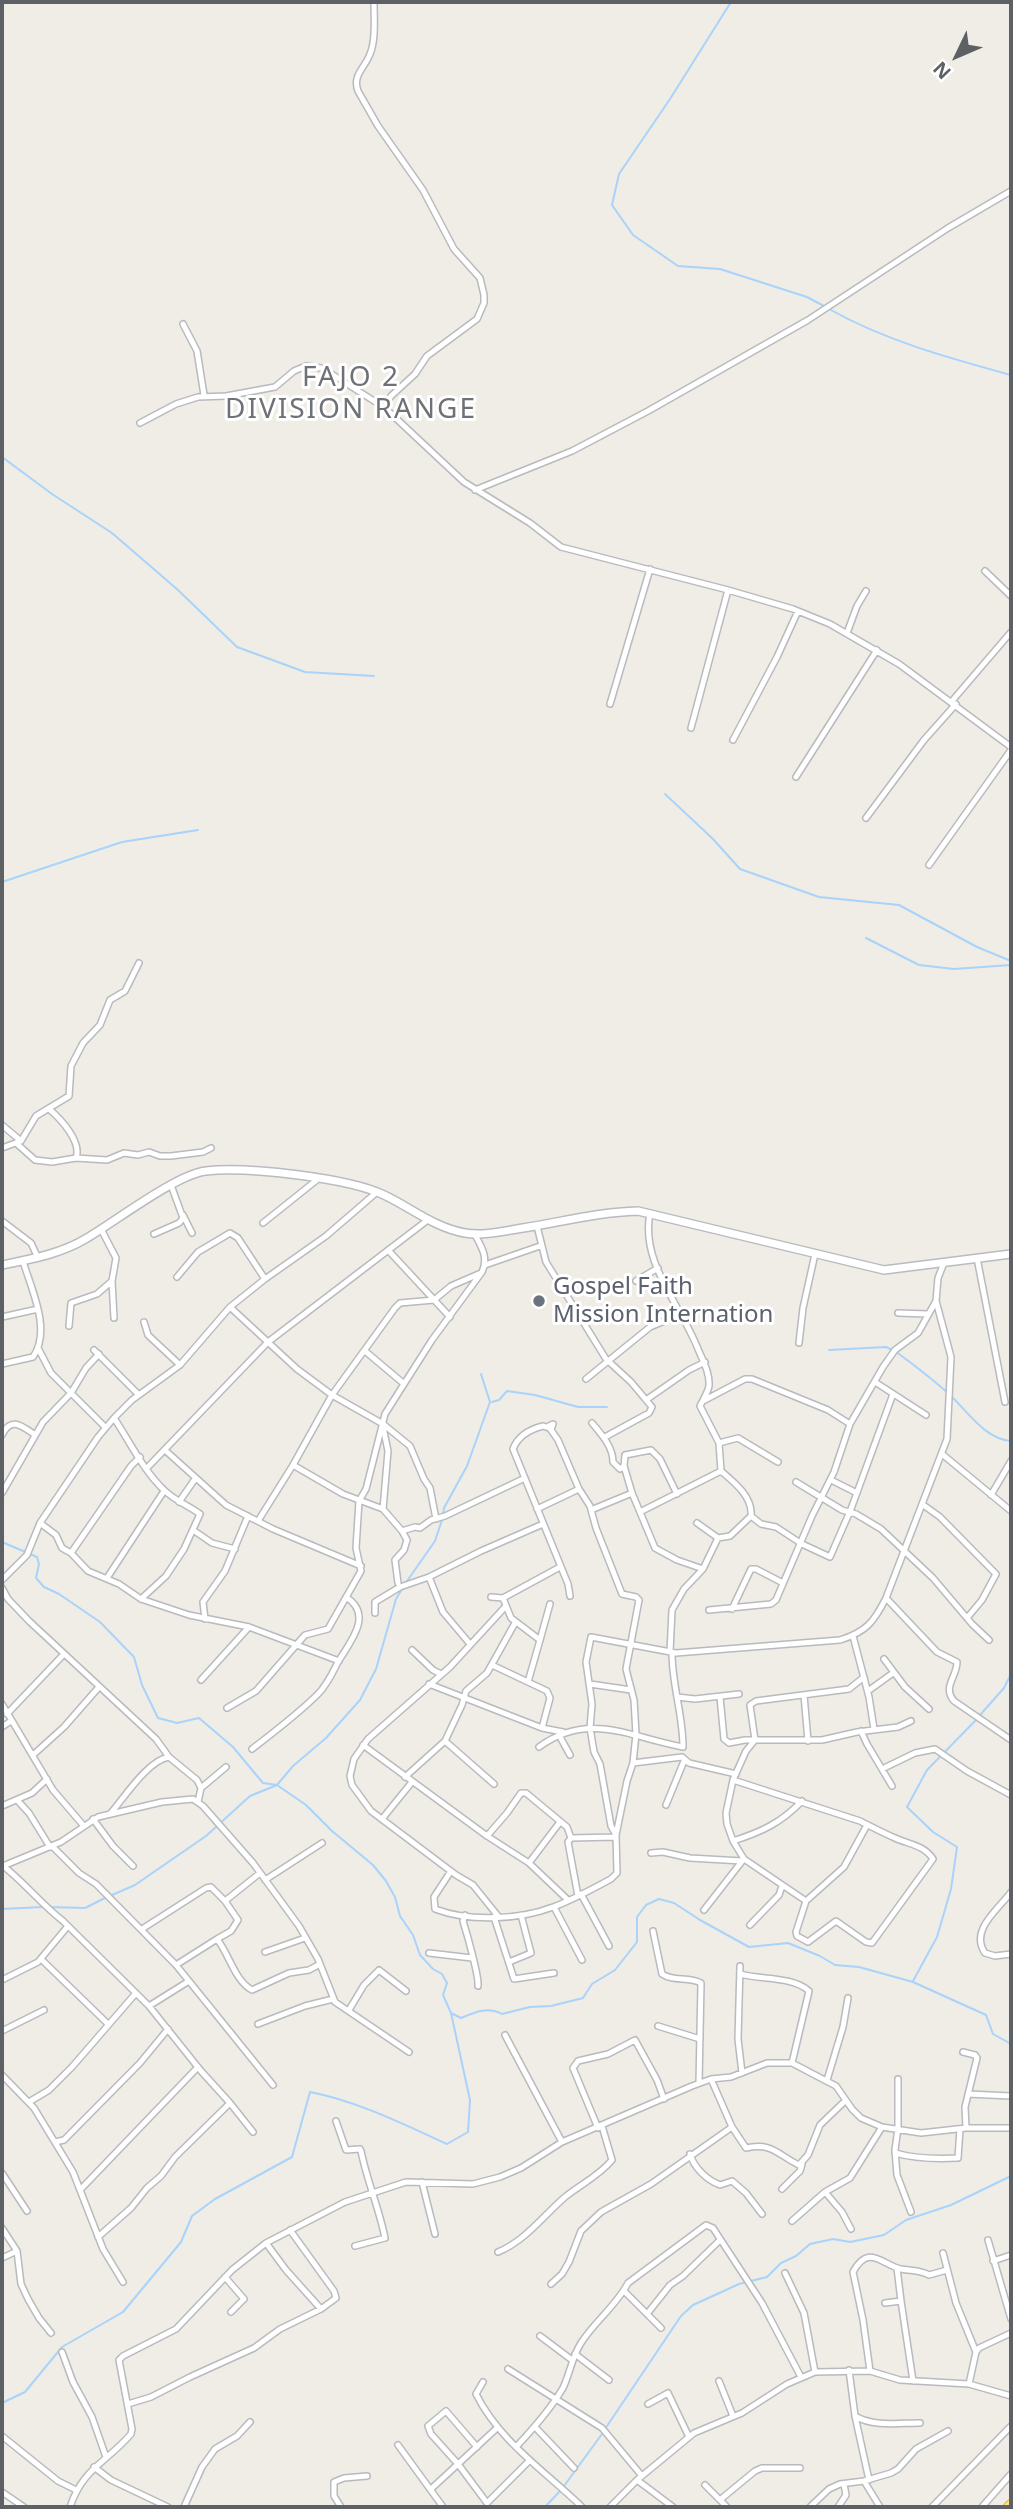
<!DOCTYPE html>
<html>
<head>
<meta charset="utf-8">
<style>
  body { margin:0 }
  #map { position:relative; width:1013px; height:2509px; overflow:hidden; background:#efede5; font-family:"Noto Sans",sans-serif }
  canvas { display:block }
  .frame { position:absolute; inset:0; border:4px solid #5d6065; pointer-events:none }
  .north { position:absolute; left:922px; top:21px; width:70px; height:70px; -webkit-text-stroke:5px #fff; paint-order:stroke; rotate:226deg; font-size:19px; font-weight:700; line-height:28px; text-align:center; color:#5d6065 }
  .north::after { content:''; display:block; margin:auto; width:24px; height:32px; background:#5d6065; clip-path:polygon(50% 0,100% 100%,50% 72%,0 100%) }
</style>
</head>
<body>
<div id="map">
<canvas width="1013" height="2509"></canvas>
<div class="frame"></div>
<div class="north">N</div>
</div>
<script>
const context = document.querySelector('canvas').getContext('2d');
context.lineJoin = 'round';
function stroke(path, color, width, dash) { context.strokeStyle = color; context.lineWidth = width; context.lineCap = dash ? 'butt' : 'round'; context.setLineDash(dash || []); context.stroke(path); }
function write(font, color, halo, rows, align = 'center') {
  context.font = font + ' "Noto Sans",sans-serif'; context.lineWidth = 6; context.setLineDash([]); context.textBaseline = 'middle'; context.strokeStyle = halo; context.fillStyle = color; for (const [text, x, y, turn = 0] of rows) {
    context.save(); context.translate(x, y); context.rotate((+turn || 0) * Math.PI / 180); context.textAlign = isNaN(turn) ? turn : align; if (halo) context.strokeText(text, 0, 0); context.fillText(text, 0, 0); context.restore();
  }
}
stroke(new Path2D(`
  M731 2 670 99 619 174 612 205 633 235 678 266 720 269 807 297 824 306
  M829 309C886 341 949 358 1011 375
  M2 457 52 494 112 533 178 590 237 647 305 672 374 676
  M665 794 713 839 740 869 819 897 899 905 977 947 1011 961
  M2 882 122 842 198 830
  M866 938 919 965 954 969 1011 965
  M829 1350 886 1347 895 1351C914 1365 934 1380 951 1396 968 1412 985 1439 1011 1441
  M492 1402 499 1400 507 1391 535 1395 578 1407H607
  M443 1515 444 1508 467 1466 490 1402 481 1374
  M2 1542 37 1557 39 1564 36 1578 44 1587 59 1594 100 1622 134 1657 142 1685 158 1718 177 1723 199 1718 233 1747 263 1783 277 1785 306 1805 332 1831 373 1865 386 1881 395 1897 400 1916 413 1935 420 1955 433 1969 442 1974 447 1983 443 1995 451 2013 461 2018C475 2012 488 2006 502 2014L530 2007 551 2006 583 1998 592 1984 615 1970 637 1942V1917L646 1905 659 1899 674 1903 700 1920 749 1947 788 1943 820 1956 835 1965 859 1967 913 1982 986 2015 993 2034 1011 2044
  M405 1584 435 1541 442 1520
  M980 1715 1004 1688 1011 1674
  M112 1895 135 1885 206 1836 250 1796 277 1785 293 1766 326 1738 360 1700 376 1669 396 1599 402 1589
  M48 1907 85 1908 107 1897
  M2 1909 43 1907
  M913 1981 937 1937 951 1889 957 1847 933 1832 907 1807 927 1770 977 1719
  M2 2403 25 2392 62 2347 123 2312 181 2242 192 2216 215 2199 292 2157 310 2092C357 2101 403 2124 447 2144L468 2132 470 2100 451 2013
  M605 2429 681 2316 693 2305 739 2284 767 2277 781 2263 796 2256 810 2244 833 2239 850 2242 884 2235 906 2220 951 2205 1011 2176
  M564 2486 602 2434
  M545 2507 561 2490`), '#a9d3fb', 2);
const minor = new Path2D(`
  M374 2C374 18 376 40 370 54 365 68 352 75 358 91L378 126 423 190 454 249 480 278 484 295V303L477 319 427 356 415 374 391 396 385 406 386 409 464 482 530 523 561 547 728 590 793 609 830 624 899 664 1011 747
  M183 324 197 351 204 395
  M140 423 176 404 198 397 226 396 275 387 294 371 306 366 321 368 330 373 385 408
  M475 490 572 451 648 411 808 320 948 228 1011 191
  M985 571 1011 596
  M847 633 857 606 866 591
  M952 701 1011 632
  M610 704 650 569
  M691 728 728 590
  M733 740 777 657 798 611
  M796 777 877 650
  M866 818 924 740 956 704
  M929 865 1011 750
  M49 1109C61 1119 82 1142 76 1158
  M2 1125 21 1141
  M16 1143 35 1160 52 1162 76 1158 107 1160 124 1153 138 1155 149 1152 160 1156H171L203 1152 211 1148
  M2 1148 21 1141 36 1116 69 1096 71 1066 83 1043 100 1025 110 1000 125 991 139 963
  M650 1213C640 1263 681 1305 698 1349 703 1361 710 1373 709 1386 708 1392 703 1400 700 1406L719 1443 721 1471C734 1482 753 1497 751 1516L761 1524 776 1527 802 1544 830 1557 851 1509 893 1394
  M183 1215 192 1233
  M2 1221 31 1243 38 1258
  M263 1223 318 1179
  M537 1226 546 1262 606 1359 631 1382 652 1407 649 1413 605 1437
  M101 1229 116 1258 112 1281 114 1318
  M154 1234 179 1223 183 1218 171 1185
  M388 1250 450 1317
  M977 1258 1005 1402
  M944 1263 938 1278 936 1301 951 1357 947 1439 886 1598 937 1652 957 1662C957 1677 942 1687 954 1701L1011 1740
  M485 1265 540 1246
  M177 1277 198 1252 230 1233 238 1238 265 1279
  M636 1281 658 1268
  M230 1307 297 1369 332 1395 383 1424 410 1446 424 1479 430 1488 436 1519
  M898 1313 928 1314
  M2 1317 38 1309
  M144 1322 148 1335 180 1365
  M69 1326 71 1303 97 1294 112 1281
  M799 1343 803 1308 815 1254
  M38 1348 51 1373 105 1427
  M94 1350 139 1395
  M365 1351 403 1383
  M2 1364 33 1357C52 1330 31 1289 23 1261
  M586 1379 650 1327 681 1314
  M875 1382 926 1415
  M646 1400 689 1370 705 1362
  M703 1401 745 1379H752L828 1410 850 1424
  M114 1418C130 1442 143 1470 164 1490 175 1501 188 1505 200 1514L184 1549 166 1576 141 1599
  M592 1423C602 1435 613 1447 613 1462L620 1469 624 1466
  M549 1428 543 1426C531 1429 518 1436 513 1449L568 1584 570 1596
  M2 1435C11 1416 22 1426 35 1435
  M719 1443 738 1438 778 1462
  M166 1451 226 1505 273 1529 361 1566
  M942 1454 1011 1511
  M293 1465 343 1494 383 1509 402 1531 415 1527 420 1528 431 1520 445 1516 525 1478
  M146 1469 268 1342 429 1219
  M831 1480 857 1493
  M796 1482 842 1510 856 1514 881 1529 933 1578 972 1624 989 1640
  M2 1493 43 1422 71 1393 86 1368 99 1354
  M632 1493 624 1466 625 1455 651 1450 660 1459 677 1494
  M991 1495 1011 1461
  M179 1502 195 1479
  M922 1504 940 1517 996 1574 982 1600 967 1618
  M383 1509 388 1451 383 1427
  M537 1509 579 1489
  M591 1510 632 1493 655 1548 677 1560 703 1569
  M640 1512 721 1471
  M258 1521 293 1465 332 1395 395 1308 400 1303 434 1300 451 1286 481 1273
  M40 1523 56 1535 62 1548 71 1553 88 1571 119 1584 141 1599 189 1615 249 1627 339 1661
  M193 1530 212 1543 235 1549
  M718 1538 730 1536 751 1516
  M71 1553 131 1466 140 1457
  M429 1577 443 1612 470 1644
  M107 1578 164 1491
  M2 1580 27 1555 40 1523 98 1437 114 1418 132 1400 180 1365 230 1307 265 1279 326 1236 377 1192
  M398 1583 395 1560 404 1550 407 1540 402 1531
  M2 1588 8 1599 29 1621 156 1739 169 1757 197 1780 201 1788 198 1802
  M491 1597 503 1598 511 1618 540 1640 528 1682
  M503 1598 560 1567
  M732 1609 751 1569H756L783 1583
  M709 1610 771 1604 776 1600 812 1516 834 1472 850 1424 883 1367 895 1350 918 1333 936 1301
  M375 1613V1602L400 1587 429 1577 481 1551 543 1524
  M205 1619 203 1602 225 1571 248 1516
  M853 1636 869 1697 874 1729
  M540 1640 550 1604
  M412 1650 433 1670 441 1674
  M670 1652 672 1610 684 1589 703 1569 718 1538 697 1523
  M672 1653C672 1685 683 1715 683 1747
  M884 1659 905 1687 929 1709
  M492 1665 547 1691 550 1698 542 1728 563 1732
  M201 1680 249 1627
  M429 1684 542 1728
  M590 1684 631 1690
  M868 1691 893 1673
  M804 1695 808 1741
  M677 1697 695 1699 739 1694
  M720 1697 724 1739 729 1743 745 1740H822L857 1732 898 1727 911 1721
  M2 1704 53 1790 83 1825
  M227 1708 256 1691 305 1635 328 1629 361 1571 356 1548 359 1501 366 1489 385 1414 432 1340 482 1272C489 1257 481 1246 474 1233
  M7 1714 64 1654
  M2 1727 11 1721
  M861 1731 867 1744 892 1786
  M559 1735 570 1755
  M445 1741 494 1784
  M363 1745 487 1836 529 1863
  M539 1747C588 1711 630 1737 683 1747
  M252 1749C274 1732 298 1714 318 1694 327 1685 332 1674 338 1662 350 1642 374 1615 346 1597
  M33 1755 64 1727 99 1687
  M633 1763 682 1757 689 1763 736 1774
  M882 1769 915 1753 935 1749 967 1771 1011 1795
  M405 1777 445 1741 462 1705 466 1691 487 1673 515 1623
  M733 1780 860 1821C872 1827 883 1833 895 1838 908 1844 924 1845 933 1859L872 1943 866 1942 836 1921 808 1942 797 1936 796 1932 806 1901 844 1867 867 1825
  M201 1788 226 1767
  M17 1800 29 1813 50 1847
  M666 1805 684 1761
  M2 1806 32 1793 47 1779
  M110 1814C124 1798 148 1760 169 1757
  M93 1819 113 1846 133 1866
  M382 1819 412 1782
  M560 1822 529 1863 568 1900
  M616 1835 611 1826 600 1764 594 1752 590 1728 592 1704 586 1662 591 1637 676 1653 840 1640C866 1632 874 1622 886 1598
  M487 1836 507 1813 521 1793H526L567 1827 571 1838 568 1842 578 1896
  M571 1838 615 1837
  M733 1841C761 1832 781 1823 802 1801
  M52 1846 79 1873 96 1884 176 1965 273 2085
  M651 1853 663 1852 690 1858 742 1861
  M2 1865C24 1882 41 1904 63 1921L149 2006 201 2071 230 2103 175 2157 161 2176 147 2188 131 2208 98 2237
  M3 1866 61 1842 98 1817 162 1802 193 1799 203 1806 253 1863 299 1926 318 1959 335 2002 409 2052
  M451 1871 434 1897 435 1909C469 1922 519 1920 553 1907 573 1900 592 1889 611 1879L617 1873 616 1835 627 1781 633 1763 636 1734 634 1700 626 1669 639 1600 636 1597 622 1594 596 1528 590 1506 579 1489 558 1440 551 1430 553 1424 547 1427
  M260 1873 225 1901 238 1920 231 1931 217 1939C229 1954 235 1981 252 1990L289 1973 309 1970 320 1964
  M265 1880 322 1843
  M1011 1892C999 1909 969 1930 985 1953L995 1956 1011 1954
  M581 1894 609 1946
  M806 1901 744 1859 733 1841 727 1824 726 1813 733 1780 746 1751 755 1740 750 1705 756 1701 849 1689 864 1677
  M554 1907 582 1960
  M704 1910 743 1860
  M465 1915 463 1921C467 1934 479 1976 478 1986
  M498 1916 473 1885 456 1875 371 1811 352 1785 350 1776 354 1759 368 1739 450 1667 505 1607
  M494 1917 514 1979 554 1973
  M750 1925 779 1895 782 1886
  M142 1929 206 1888 211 1887 225 1901
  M653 1931 662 1974C673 1982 689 1976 701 1983L699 2083
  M265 1952 305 1938
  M429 1953 472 1958
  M41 1959 108 2024
  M509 1962 531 1953 521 1915
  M176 1965 217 1939
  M740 1966 738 2039 742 2073
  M740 1974C761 1980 792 1976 809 1991L792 2063
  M2 1980 38 1962 68 1926
  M149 2006 189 1981
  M349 2010 364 1985 379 1970 406 1991
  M258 2024 305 2006 333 1999
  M658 2026 700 2039
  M2 2031 44 2010
  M505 2035 562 2142
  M963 2052 975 2055 977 2058 965 2107 966 2128
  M2 2075 34 2108 73 2172 103 2249 123 2282
  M711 2079 732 2127 746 2148C772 2142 778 2155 799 2165L808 2155 820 2125 845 2101
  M898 2079V2128L895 2150 897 2175 911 2212
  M827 2080 843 2027 848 1998
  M968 2094 1011 2096
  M29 2102 49 2090 72 2067 136 1993
  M230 2103 253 2132
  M336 2121 346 2150 360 2149 361 2151C367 2181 379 2208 385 2238L355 2246
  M598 2128 573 2068 578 2061 608 2054 635 2040 657 2080 664 2099
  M55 2142 64 2140 140 2063 168 2029
  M895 2153C916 2159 937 2159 958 2158L960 2129
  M690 2154C694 2168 707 2180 720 2185L732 2181 746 2193 762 2214
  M2 2173 27 2211
  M422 2182 435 2234
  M81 2189 198 2067
  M782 2189 800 2171 802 2164
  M825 2192 842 2212 851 2229
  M792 2221 825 2192 850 2178 882 2127
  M2 2228 17 2251 21 2284 28 2299 39 2318 51 2333
  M988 2240 1011 2319
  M266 2243 286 2270 321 2309
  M498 2252C525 2241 543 2216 565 2197 581 2184 599 2176 612 2160L602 2126
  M943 2253 956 2303 976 2352
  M2 2258 17 2251
  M993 2261 1011 2255
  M897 2268 901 2301
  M785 2273 804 2313 815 2372
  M225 2277 244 2299 231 2312
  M551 2284 562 2274 569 2262 581 2231 601 2212 651 2184 732 2127
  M624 2291 661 2328
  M885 2303 901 2301 913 2381
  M647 2314 670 2285 683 2276 720 2240
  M540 2336 572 2360
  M62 2352 73 2382 92 2417 106 2457
  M575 2354 609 2380
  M508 2369 602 2428 642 2476
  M849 2370 855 2416 869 2480
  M870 2371 863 2320 853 2272C869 2243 882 2265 901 2269 912 2271 920 2270 929 2275L947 2270
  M719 2381 733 2416
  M483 2382 476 2394C500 2442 545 2471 582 2507
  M969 2384 976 2352 979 2348 1011 2333
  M128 2404 151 2397 190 2377 254 2348 280 2329 321 2309 336 2298 334 2291 290 2230
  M648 2404 668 2393 689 2437
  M855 2416C873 2427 899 2423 920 2423
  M535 2427 574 2468
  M2 2436 58 2481 76 2490
  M398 2445 443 2507
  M477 2447 446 2411 428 2426 431 2434 458 2464 487 2503 529 2461
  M516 2447C533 2429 550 2410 563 2388 570 2373 572 2357 581 2343 595 2321 616 2306 628 2283L706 2225 713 2228 762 2303 801 2377
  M94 2467 111 2480 168 2507
  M637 2480 673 2507
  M864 2481 880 2507
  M705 2485 727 2507
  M431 2489 497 2428
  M2 2492 24 2507
  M721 2499 755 2471 762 2468H800
  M70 2507C83 2468 106 2463 131 2434L132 2429 119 2360 123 2356 176 2329 232 2270 266 2243 345 2202 406 2182 473 2184 500 2177 521 2168 562 2142 692 2086 711 2079 731 2077 767 2063H792L836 2086 852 2109 861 2118 882 2127 921 2133 966 2128H1011
  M184 2507 202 2467 215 2449 237 2436 250 2422
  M341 2507 334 2496V2482L344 2478 367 2476
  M610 2507 637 2480 694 2433 742 2413 787 2384 815 2372 870 2371 900 2380 969 2384 1011 2396
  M810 2507 829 2489 840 2484 864 2481 891 2473 898 2469 916 2449 948 2431
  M838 2507 846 2495 844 2484
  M932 2507 1011 2426
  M982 2507 1011 2474`);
const secondary = new Path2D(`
  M2 1265C31 1259 61 1254 87 1238 116 1221 177 1174 206 1171 245 1166 349 1178 384 1195 410 1207 435 1228 465 1233 484 1236 504 1231 523 1228 561 1222 599 1212 638 1211L884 1270 1011 1254`);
const motorway = new Path2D(`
  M1009 2507 1011 2505`);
stroke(minor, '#b8babe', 8);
stroke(secondary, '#b9bbc0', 10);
stroke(motorway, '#eab00a', 12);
stroke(minor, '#fff', 5);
stroke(secondary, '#fff', 7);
stroke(motorway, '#f8e493', 10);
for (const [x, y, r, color] of [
  [539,1301,7,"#6b7280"]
]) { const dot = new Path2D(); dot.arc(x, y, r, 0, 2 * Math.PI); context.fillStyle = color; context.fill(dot); stroke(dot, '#fff', 2.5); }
write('24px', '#5b616d', '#fff', [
  ["Gospel Faith",553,1287],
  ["Mission Internation",553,1315]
], 'left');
context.letterSpacing = '2px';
write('28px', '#6e7277', '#fff', [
  ["FAJO 2",351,378],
  ["DIVISION RANGE",351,410]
]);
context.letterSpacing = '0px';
</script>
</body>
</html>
